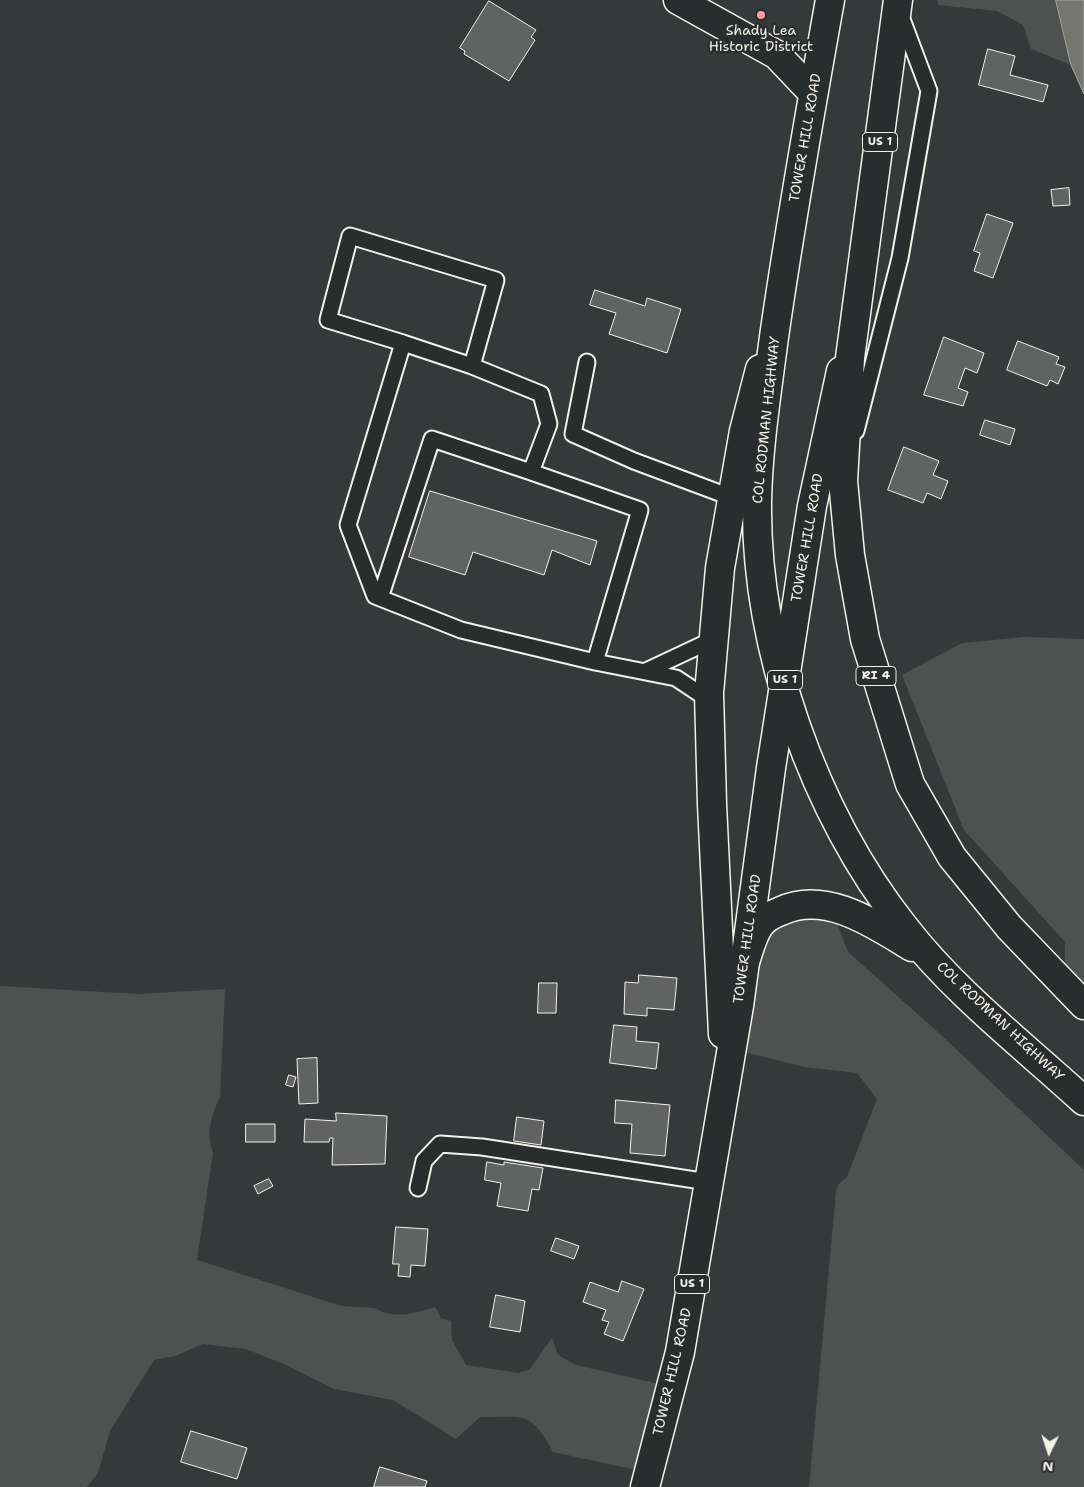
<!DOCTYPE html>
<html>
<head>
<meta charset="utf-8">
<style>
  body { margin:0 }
  #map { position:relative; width:1084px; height:1487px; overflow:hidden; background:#363939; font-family:"Shantell Sans",sans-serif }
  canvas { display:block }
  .north { position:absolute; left:1024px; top:1427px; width:50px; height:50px; -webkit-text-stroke:4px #2a2d2e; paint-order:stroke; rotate:184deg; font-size:14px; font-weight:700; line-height:20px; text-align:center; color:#f4f1e8 }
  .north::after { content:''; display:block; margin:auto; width:18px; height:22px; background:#f4f1e8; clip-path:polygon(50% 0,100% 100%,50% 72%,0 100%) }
</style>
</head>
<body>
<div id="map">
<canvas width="1084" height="1487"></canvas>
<div class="north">N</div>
</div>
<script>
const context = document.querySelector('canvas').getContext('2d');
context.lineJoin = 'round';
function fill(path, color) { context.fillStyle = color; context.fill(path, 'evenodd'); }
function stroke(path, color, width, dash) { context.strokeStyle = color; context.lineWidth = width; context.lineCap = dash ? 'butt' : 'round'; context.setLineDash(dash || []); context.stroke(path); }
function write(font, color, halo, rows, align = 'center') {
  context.font = font + ' "Shantell Sans",sans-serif'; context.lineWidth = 4.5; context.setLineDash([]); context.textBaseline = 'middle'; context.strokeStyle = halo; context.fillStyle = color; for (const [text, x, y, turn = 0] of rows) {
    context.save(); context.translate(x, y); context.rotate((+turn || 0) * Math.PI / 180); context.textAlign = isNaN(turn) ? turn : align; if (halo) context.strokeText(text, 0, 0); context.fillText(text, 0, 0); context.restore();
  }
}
fill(new Path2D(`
  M938 0H1056L1071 65 1031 49 1023 25 997 11 938 5Z
  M1025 637 1084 639V1007L1065 987V942L964 830 902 675 962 643Z
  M832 910 848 952 940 1034 1084 1170V1487H809L836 1191 838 1185 847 1177 877 1099 857 1073 804 1067 717 1045 763 916Z
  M0 986 138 994 225 989 220 1097C212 1114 205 1134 213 1152L197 1260 342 1306 375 1308C394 1320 416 1313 435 1307L441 1318 451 1321 452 1340 466 1365 518 1373 529 1370 552 1338 558 1355 576 1365 664 1385 641 1471 553 1452C529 1409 526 1418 480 1417L456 1439 393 1400 334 1389 286 1365 246 1349 203 1344 175 1356 154 1360 110 1431 98 1473 87 1487H0Z`), '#4e514f');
const water = new Path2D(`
  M1056 0H1084V94L1071 65Z`);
fill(water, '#757572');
stroke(water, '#a8a7a1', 1);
const building = new Path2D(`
  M489 1 536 30 531 37 535 40 509 81 464 54 465 51 460 48Z
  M988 49 1015 56 1010 75 1048 85 1043 102 979 85Z
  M1069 188 1070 205 1053 206 1051 190Z
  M987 214 1013 223 993 278 974 271 980 253 974 251Z
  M595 290 645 306 647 298 681 309 667 353 609 334 616 313 590 305Z
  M944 337 984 353 977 373 965 368 958 388 968 392 963 406 924 395Z
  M1018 341 1059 357 1056 364 1065 367 1058 384 1050 380 1047 386 1007 370Z
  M985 420 1015 429 1010 445 980 435Z
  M904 447 939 461 933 475 948 481 941 499 927 493 923 503 888 490Z
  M430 491 597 541 590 565 552 550 544 575 473 552 465 575 409 557Z
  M639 975 677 978 674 1010 647 1008V1016L624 1014 625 982 638 983Z
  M539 983H557L556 1013H538Z
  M614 1025 637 1027 636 1041 659 1043 656 1069 610 1063Z
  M317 1058 318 1103 299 1104 297 1059Z
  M289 1075 296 1077 293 1087 286 1085Z
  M616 1100 670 1105 665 1156 630 1153 632 1124 615 1123Z
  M336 1113 387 1116 385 1164 332 1165 333 1138H330L329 1142H304L305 1119 336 1121Z
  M517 1117 544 1121 541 1145 514 1141Z
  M246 1124H275V1142H246Z
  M487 1162 504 1165V1162L543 1168 539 1190 532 1189 528 1211 497 1206 501 1183 485 1180Z
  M269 1179 273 1186 258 1194 254 1186Z
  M396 1227 428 1229 425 1266 411 1265 410 1277 398 1276 399 1264H393Z
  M556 1238 579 1246 574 1259 551 1251Z
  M622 1281 644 1289 623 1341 604 1334 609 1322 602 1320 606 1310 583 1302 590 1282 618 1292Z
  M496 1295 525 1301 520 1332 490 1327Z
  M191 1431 247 1448 237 1479 181 1462Z
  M380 1467 427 1481 425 1487H374Z`);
fill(building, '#616362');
stroke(building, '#f4f1e8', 1);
const service = new Path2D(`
  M403 343 472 366
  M587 362 573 434 634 461 733 498
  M856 431 900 258 929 91 900 14
  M380 598 432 439 531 472
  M595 662 640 510 531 472 549 424 541 394 472 366 496 280 350 236 328 320 403 343 348 525 375 596 461 630 595 662 676 678 709 700
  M646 671 714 639
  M418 1188 424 1161 440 1144 482 1147 708 1182`);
const minor = new Path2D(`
  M678 0 777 55 813 93`);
const primary = new Path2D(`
  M723 1034 712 804 709 693 720 568 744 431 760 369
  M645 1487 680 1352 739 1006 771 768 812 506 841 371`);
const trunk = new Path2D(`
  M830 0C810 112 790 225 774 337 767 391 758 448 757 501 755 648 814 812 904 927 955 993 1023 1045 1084 1101
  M898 0 850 358 843 481 850 555 865 639 910 784 952 857 1009 927 1084 1005
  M745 962C749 950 752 937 759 926 764 919 773 914 781 911 826 890 874 924 912 947`);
stroke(service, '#f4f1e8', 19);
stroke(minor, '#f4f1e8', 31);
stroke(primary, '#f4f1e8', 31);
stroke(trunk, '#f4f1e8', 31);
stroke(service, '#2a2d2e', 15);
stroke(minor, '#2a2d2e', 28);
stroke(primary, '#2a2d2e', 28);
stroke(trunk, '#2a2d2e', 28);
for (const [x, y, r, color] of [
  [761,15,5,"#ff9aa2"]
]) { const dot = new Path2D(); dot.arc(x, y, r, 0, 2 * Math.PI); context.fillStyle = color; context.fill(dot); stroke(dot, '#2a2d2e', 2); }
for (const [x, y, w] of [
  [880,142,35],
  [876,676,40],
  [785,680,35],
  [692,1284,35]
]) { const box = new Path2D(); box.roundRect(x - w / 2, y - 9.5, w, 19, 4); context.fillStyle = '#2a2d2e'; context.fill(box); stroke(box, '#f4f1e8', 1); }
write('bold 12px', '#f4f1e8', null, [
  ["US 1",880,142],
  ["RI 4",876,676],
  ["US 1",785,680],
  ["US 1",692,1284]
]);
write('14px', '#f4f1e8', '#2a2d2e', [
  ["Shady Lea",761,31],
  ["Historic District",761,47]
]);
write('14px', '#f4f1e8', '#2a2d2e', [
  ["TOWER HILL ROAD",806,138,-80],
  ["COL RODMAN HIGHWAY",767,420,-84],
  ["TOWER HILL ROAD",808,538,-80],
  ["TOWER HILL ROAD",748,939,-82],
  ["COL RODMAN HIGHWAY",1000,1022,43],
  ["TOWER HILL ROAD",673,1372,-77]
]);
</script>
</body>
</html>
